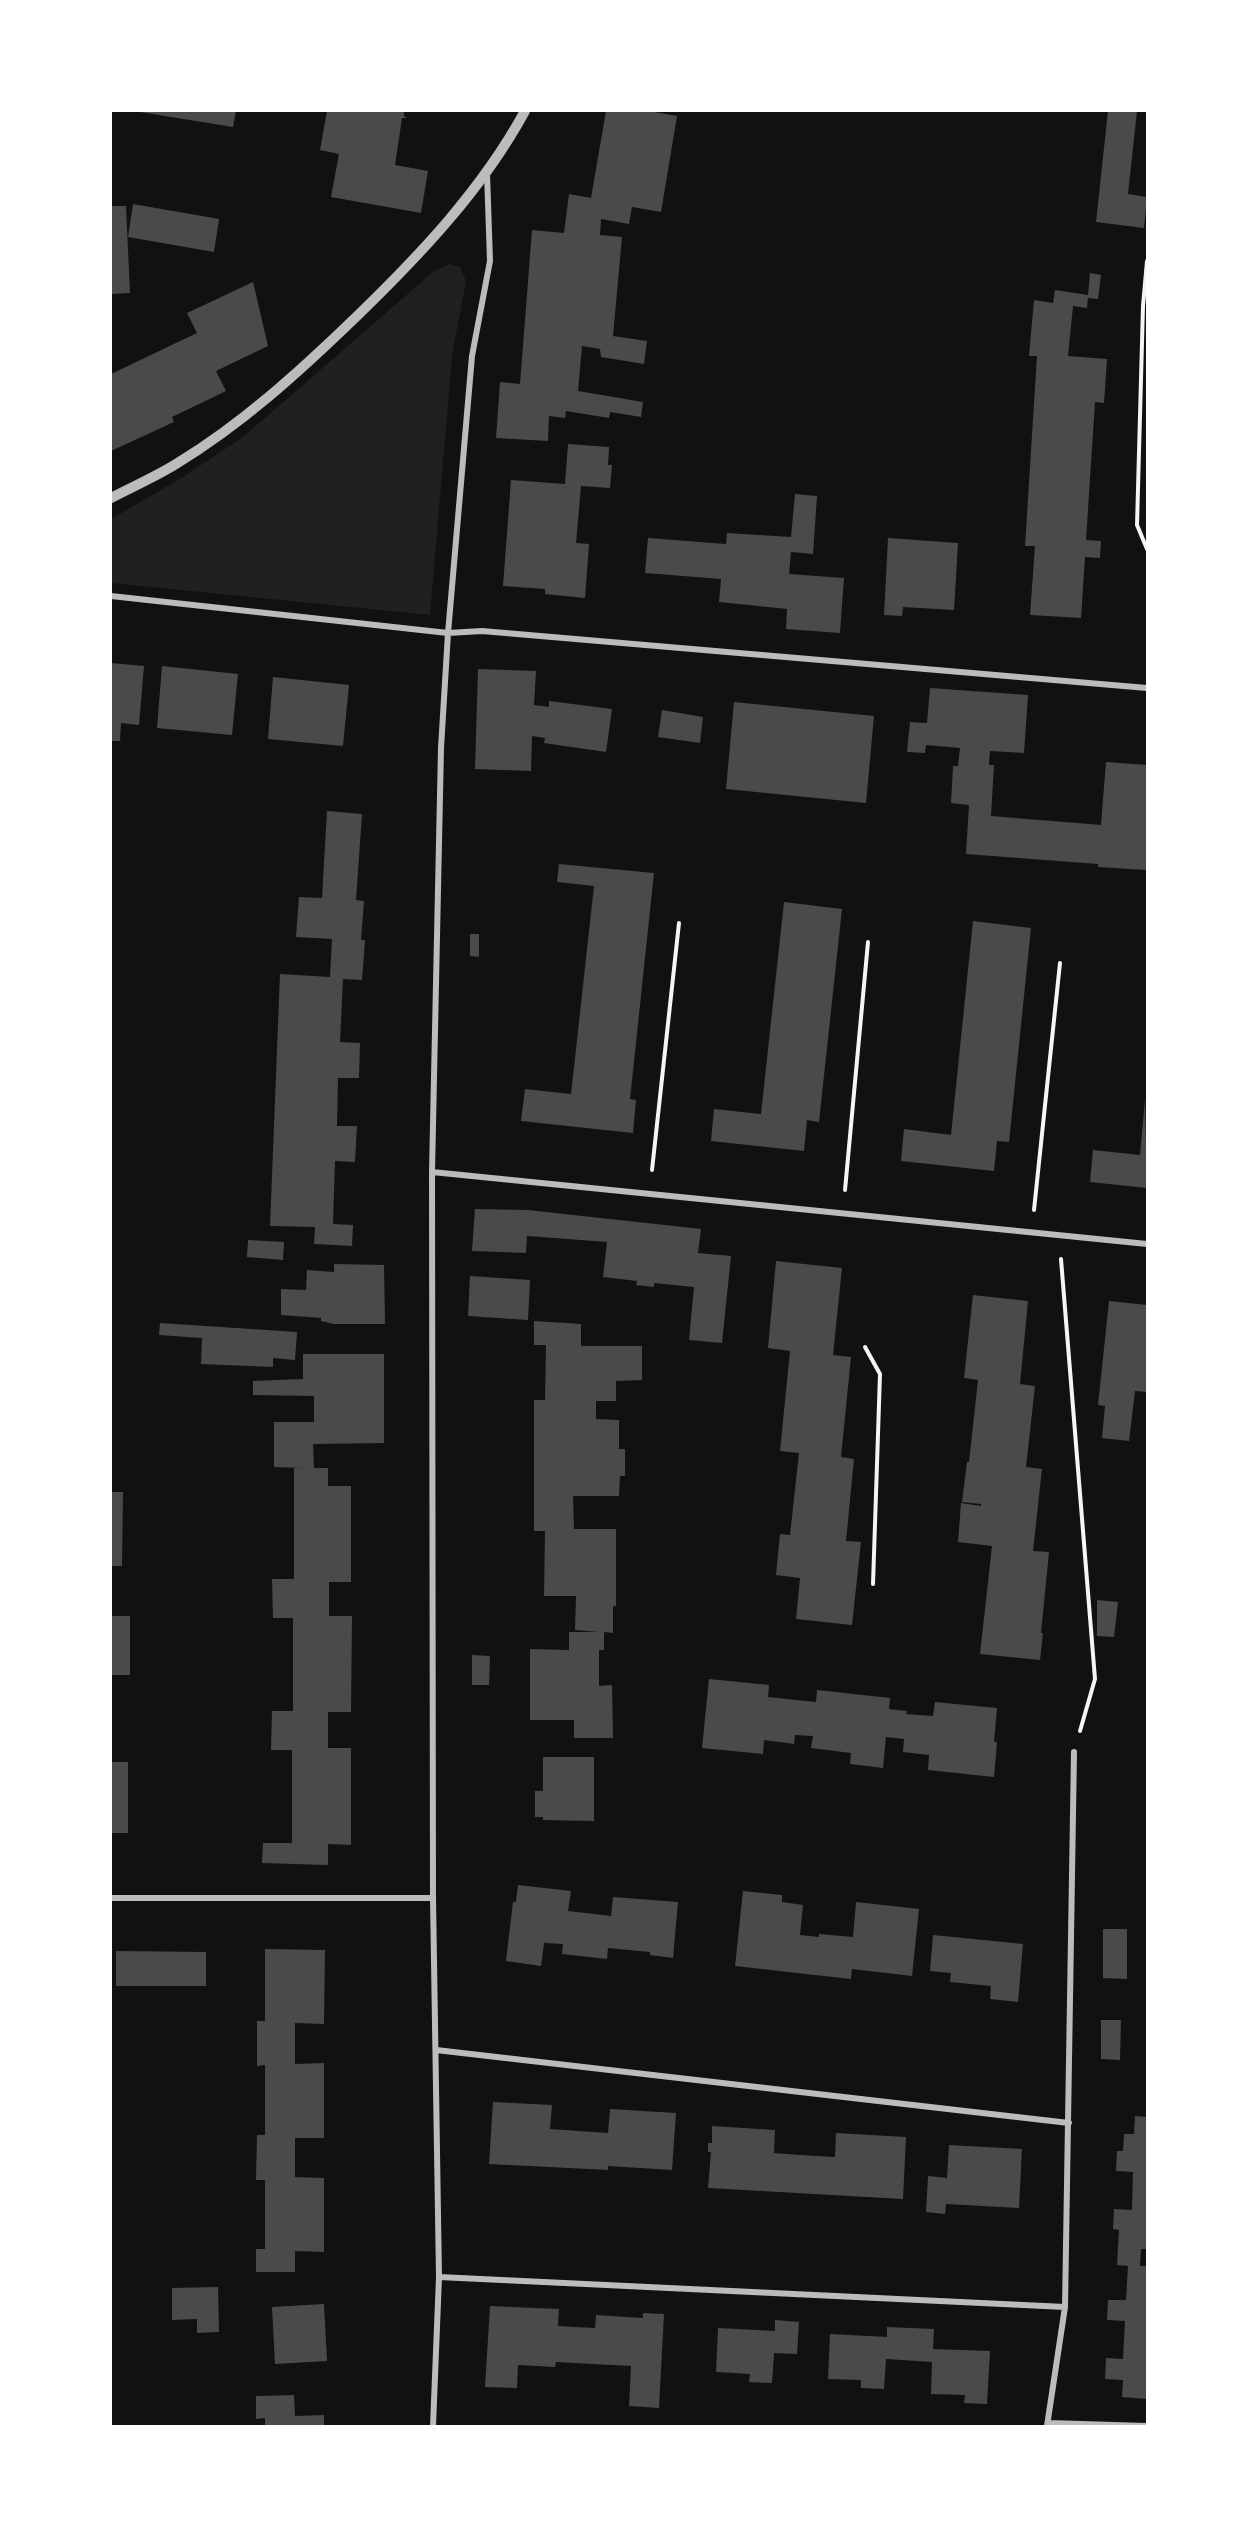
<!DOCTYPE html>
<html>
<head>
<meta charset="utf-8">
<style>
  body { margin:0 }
  #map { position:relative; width:1258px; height:2537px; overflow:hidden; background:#111; font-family:Quicksand,sans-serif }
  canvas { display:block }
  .frame { position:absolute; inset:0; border:112px solid #fff; pointer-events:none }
</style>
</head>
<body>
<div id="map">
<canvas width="1258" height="2537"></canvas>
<div class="frame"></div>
</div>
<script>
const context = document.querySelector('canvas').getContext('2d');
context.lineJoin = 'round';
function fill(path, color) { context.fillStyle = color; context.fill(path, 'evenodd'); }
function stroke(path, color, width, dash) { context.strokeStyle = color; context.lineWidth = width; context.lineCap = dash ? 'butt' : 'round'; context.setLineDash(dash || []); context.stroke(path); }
fill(new Path2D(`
  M449 264 460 267 466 281 452 356 430 615 111 583V519L183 477 243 437 433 272Z`), '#202020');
fill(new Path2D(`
  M134 111H236L233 127Z
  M327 111H404V116L407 118H402L395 165 428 171 421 213 331 197 339 154 320 150Z
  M606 111H648L677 116 661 212 632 207 629 224 601 219 600 235 622 237 613 336 647 341 644 364 601 357 600 349 582 346 578 391 643 402 641 417 610 412 609 418 566 411 565 418 549 416 548 441 496 438 500 382 520 384 532 230 564 233 569 194 591 198Z
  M1108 111H1137L1128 194 1147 197 1144 228 1096 222Z
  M133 204 219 219 214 252 128 237Z
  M111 206H126L130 293 111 294Z
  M1090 273 1101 275 1098 299 1088 298 1087 308 1073 306 1068 356 1107 359 1104 403 1095 402 1086 540 1101 541 1100 558 1085 557 1081 618 1030 615 1035 546H1025L1037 356H1029L1034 300 1053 303 1055 290 1088 295Z
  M253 282 268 346 216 371 226 391 172 417 174 422 111 451V374L197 333 187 313Z
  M568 444 609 447 608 465H612L610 488 581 486 576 543 589 544 585 598 545 594V589L503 586 511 480 565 484Z
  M795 494 817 496 813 554 791 552 789 574 844 578 840 633 786 629 787 609 719 602 721 579 645 573 648 538 726 544 727 533 791 537Z
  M888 538 958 543 954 610 903 607 902 616 884 615Z
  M111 663 144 666 139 725 121 723 120 741H111Z
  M162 666 238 674 232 735 157 728Z
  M478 669 536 671 534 705 549 707V701L612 709 606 752 544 743 545 738 532 736 531 771 475 769Z
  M273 677 349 685 343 746 268 739Z
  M930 688 1028 695 1024 753 990 751 989 765H994L991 816 1101 825 1106 762 1147 765V870L1098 867V864L966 854 969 805 951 803 953 766H958L960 748 926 745 925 753 907 752 910 722 927 723Z
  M734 702 874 716 866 803 726 789Z
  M662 710 703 717 700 743 658 737Z
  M327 811 362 814 356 900 364 901 361 940H365L362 980 343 979 340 1042 360 1043 359 1078H338L337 1126H357L355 1162 335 1161 333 1224 353 1225 352 1246 314 1244 315 1227 270 1226 280 974 330 977 332 939 296 937 299 897 322 898Z
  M559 864 654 873 630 1099 636 1100 633 1133 521 1121 525 1089 571 1094 594 886 557 882Z
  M784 902 842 909 819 1122 807 1120 804 1151 711 1141 714 1109 761 1114Z
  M973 921 1031 928 1009 1142 997 1141 994 1171 901 1161 904 1129 951 1135Z
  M470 934H479V957L470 956Z
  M1145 1099 1147 1188 1090 1182 1093 1150 1140 1155Z
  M475 1209 528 1210 701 1229 698 1253 731 1256 722 1343 689 1340 694 1287 654 1283V1287L636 1285 637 1281 603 1277 607 1242 527 1236 526 1253 472 1251Z
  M248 1240 284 1242 283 1260 247 1257Z
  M776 1261 842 1268 833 1355 851 1357 841 1457 854 1459 846 1541 861 1542 852 1625 796 1619 800 1578 776 1575 780 1534 790 1535 799 1453 780 1451 790 1351 768 1348Z
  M334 1264 384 1265 385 1324H334L321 1321V1318L281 1315V1289L306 1290 307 1270 334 1272Z
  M470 1276 530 1280 528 1320 468 1316Z
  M973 1295 1028 1301 1020 1384 1035 1386 1026 1467 1042 1469 1033 1551 1049 1552 1041 1633H1043L1040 1660 980 1654 992 1546 958 1542 961 1503 981 1506V1504L962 1502 967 1462H969L978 1380 964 1378Z
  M1109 1301 1147 1305V1392L1135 1391 1129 1441 1102 1438 1105 1406 1098 1405Z
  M534 1321 581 1324V1346H642V1380L616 1381V1401H596V1419L619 1420V1449H625V1476H620L619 1496H573L574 1529H616V1606H613V1633L604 1632V1650H599V1686L612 1685 613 1738H574V1720H530V1649L569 1650V1632H599L575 1630 576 1596H544L545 1531H534V1400H545L546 1345H534Z
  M160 1323 297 1332 295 1360 273 1358V1367L201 1364 202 1338 159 1335Z
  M303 1354H384V1443L313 1444 314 1468H328V1486H351V1582H329V1616H352L351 1712H328V1748H351V1845L328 1844V1865L262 1863 263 1843H292V1750H271L272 1711H293V1618H273L272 1579H294V1468H305L274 1467V1422H314V1396L253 1395V1381L303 1379Z
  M111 1492H123L122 1566H111Z
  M1097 1600 1118 1602 1114 1637 1097 1636Z
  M111 1616H130V1675H111Z
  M472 1655 490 1656 489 1685H472Z
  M709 1679 769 1685 768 1697 816 1702 817 1690 890 1698 889 1709 907 1711 906 1714 933 1716 935 1702 997 1708 994 1742H997L994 1777 928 1770 929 1755 903 1752 904 1739 886 1737 883 1768 850 1764 851 1753 811 1748 813 1736 795 1735 794 1744 764 1740 763 1754 702 1748Z
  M543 1757H594V1821L543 1820V1817H535V1791H543Z
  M111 1762H128V1833H111Z
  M518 1885 571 1891 568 1911 611 1916 613 1897 678 1902 673 1958 650 1955V1952L608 1948 607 1959 562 1954 563 1944 544 1943 541 1966 506 1961 513 1902H516Z
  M743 1891 782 1895V1902L803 1905 800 1935 819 1937V1934L853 1937 856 1902 919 1909 912 1976 852 1969 851 1979 735 1966Z
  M1103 1929H1127V1979L1103 1978Z
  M933 1935 1023 1944 1018 2002 990 1999 991 1986 950 1982 951 1973 930 1971Z
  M265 1949 325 1950 324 2024 295 2023V2064L324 2063V2138H295V2177L324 2178V2252L295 2251V2272H256V2249H265V2180H256L257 2135H265V2065L257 2066V2021H265Z
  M116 1951 206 1952V1986H116Z
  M1101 2020H1121L1120 2060 1101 2059Z
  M493 2102 552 2105 550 2129 608 2133 610 2109 676 2113 672 2170 608 2166V2170L489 2164Z
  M1135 2116 1147 2117V2249H1141L1140 2266H1147V2399L1122 2397 1123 2380 1105 2379 1106 2358 1123 2359 1125 2321 1107 2320 1108 2300H1126L1128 2266 1117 2265 1119 2230 1113 2229 1114 2209 1132 2210 1133 2172 1116 2171 1117 2151H1123L1124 2134H1134Z
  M712 2126 775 2130 774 2153 800 2155 835 2157 836 2133 906 2137 903 2199 708 2188 711 2152H708V2143H712Z
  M949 2145 1022 2149 1019 2208 946 2204 945 2214 926 2212 928 2176 947 2178Z
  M218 2287 219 2332 197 2333V2319L172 2320V2288Z
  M324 2304 327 2361 275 2364 272 2307Z
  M490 2306 559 2309 558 2326 575 2327 595 2328 596 2315 643 2318V2313L664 2314 659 2408 629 2406 631 2366 556 2362 555 2367 518 2365 517 2388 485 2387Z
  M775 2320 799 2322 797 2354 774 2353 772 2383 749 2382 750 2374 716 2372 718 2328 775 2331Z
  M887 2327 934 2329 933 2349 990 2351 987 2404 964 2403 965 2395 931 2394 932 2362 886 2359 884 2389 861 2388V2380L828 2379 830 2334 887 2337Z
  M294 2395 295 2416 324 2415V2426H265V2418L256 2419V2396Z`), '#4a4a4a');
stroke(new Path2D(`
  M1147 261 1143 306 1137 525 1147 549
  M652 1170 679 923
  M845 1190 868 942
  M1034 1210 1060 963
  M1061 1259 1095 1679 1080 1731
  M865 1347 880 1374 873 1584`), '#f5f5f5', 4);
stroke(new Path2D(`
  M111 596 448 633 482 631 1147 688
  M432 1172 1147 1244
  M111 1898H433
  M436 2050 1069 2123
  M439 2277 1065 2307
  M1048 2423 1147 2426
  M433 2426 439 2277 433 1898 432 1172 441 748 448 633 472 356 490 261 487 173
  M1047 2426 1065 2307 1074 1752`), '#bcbcbc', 6);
stroke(new Path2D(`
  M111 498C132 487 155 477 176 464 242 424 299 372 355 318 419 256 482 190 525 111`), '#bcbcbc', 10);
</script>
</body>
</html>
